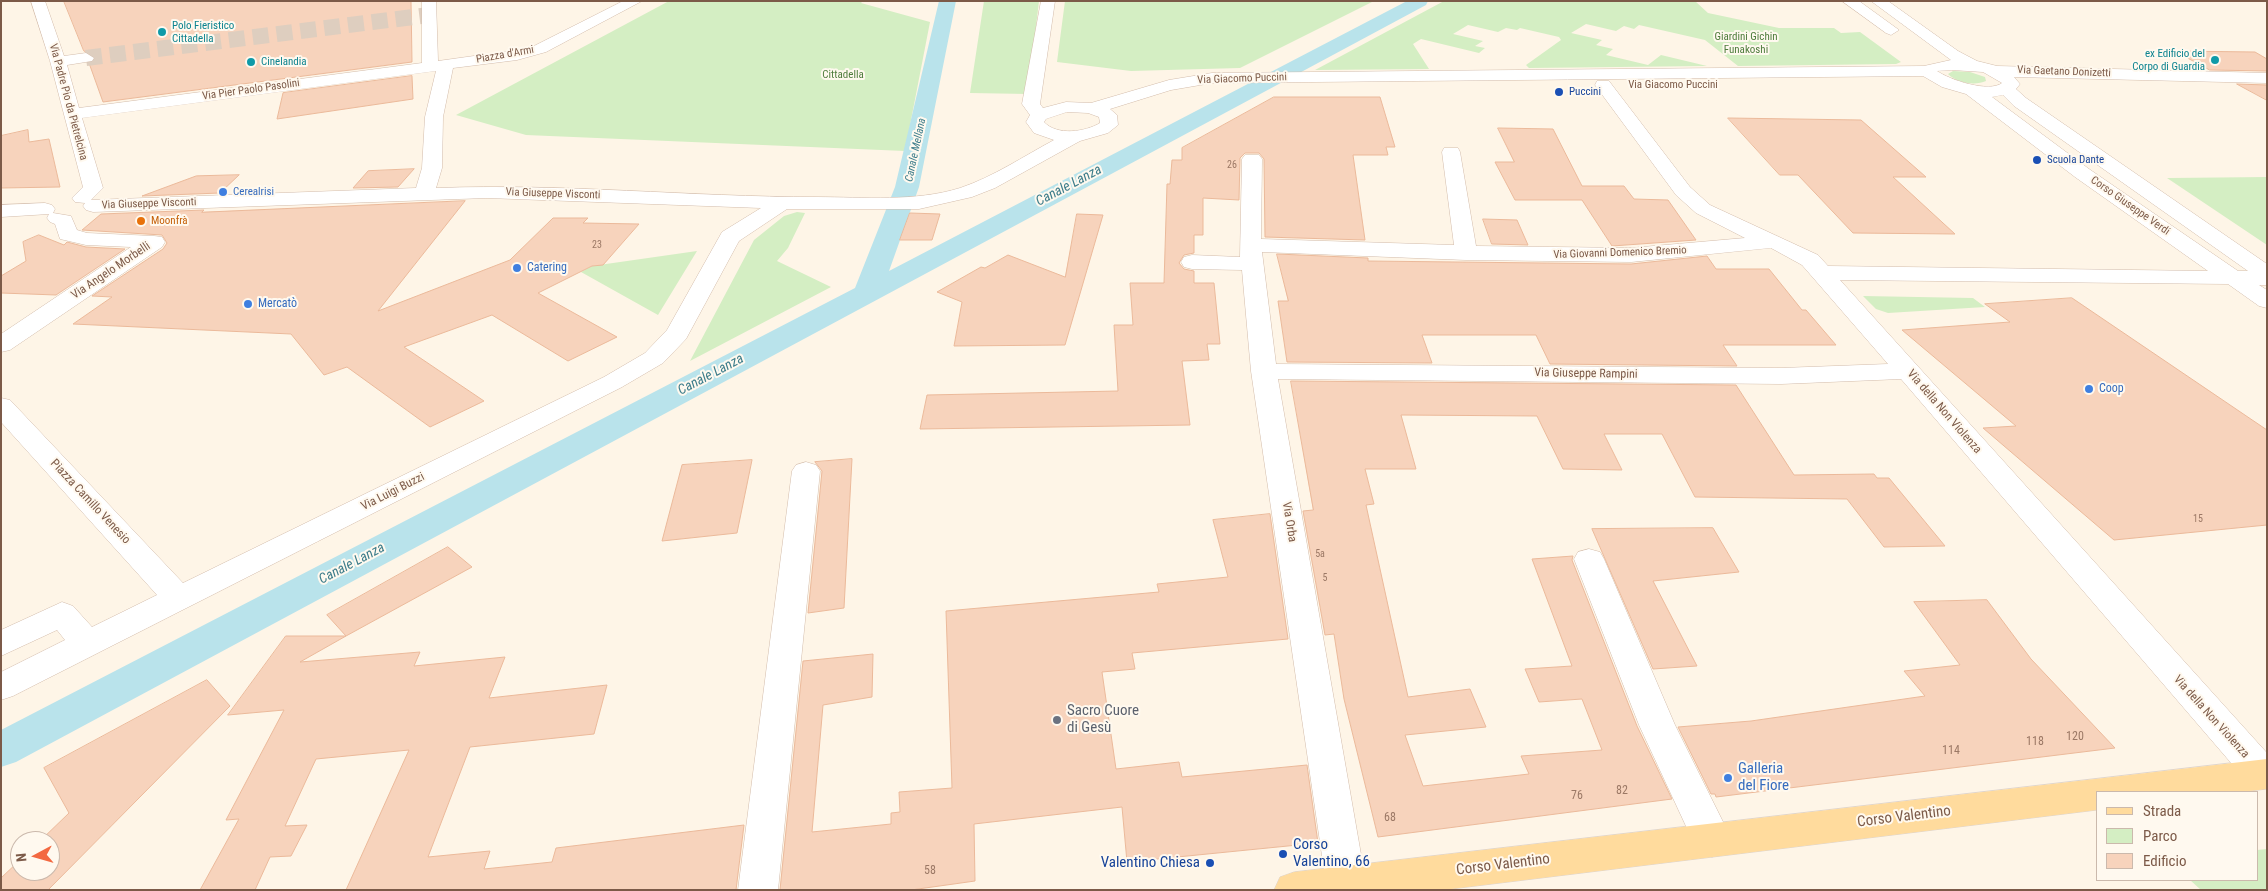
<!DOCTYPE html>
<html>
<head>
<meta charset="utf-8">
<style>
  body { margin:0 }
  #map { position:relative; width:2268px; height:891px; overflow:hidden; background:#fef5e7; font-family:"Roboto Condensed",sans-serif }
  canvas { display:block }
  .frame { position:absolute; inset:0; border:2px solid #7c5a48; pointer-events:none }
  .legend { position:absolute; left:2096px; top:791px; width:162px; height:90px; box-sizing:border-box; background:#fff9ef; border:1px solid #cbb9ac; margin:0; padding:6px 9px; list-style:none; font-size:15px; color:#7c5a48 }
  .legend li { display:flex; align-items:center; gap:10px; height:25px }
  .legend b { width:25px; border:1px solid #cbb9ac }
  .north { position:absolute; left:10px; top:831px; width:50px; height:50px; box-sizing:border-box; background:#fff9ef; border:1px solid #cbb9ac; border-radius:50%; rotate:264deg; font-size:14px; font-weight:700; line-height:20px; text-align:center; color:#7c5a48 }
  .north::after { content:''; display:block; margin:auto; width:18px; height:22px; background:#f36941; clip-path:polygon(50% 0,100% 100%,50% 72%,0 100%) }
</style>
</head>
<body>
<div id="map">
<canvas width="2268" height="891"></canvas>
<div class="frame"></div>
<ul class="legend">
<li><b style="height:6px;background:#ffdb9d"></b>Strada</li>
<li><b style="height:14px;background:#d4eec3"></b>Parco</li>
<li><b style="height:14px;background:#f7d3bc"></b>Edificio</li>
</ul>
<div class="north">N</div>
</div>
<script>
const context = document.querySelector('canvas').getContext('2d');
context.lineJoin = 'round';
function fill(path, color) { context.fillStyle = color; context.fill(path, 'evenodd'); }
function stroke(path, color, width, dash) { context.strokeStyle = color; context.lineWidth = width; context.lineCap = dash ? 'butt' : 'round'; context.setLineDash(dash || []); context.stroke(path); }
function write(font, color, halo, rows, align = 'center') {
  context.font = font + ' "Roboto Condensed",sans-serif'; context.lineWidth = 4; context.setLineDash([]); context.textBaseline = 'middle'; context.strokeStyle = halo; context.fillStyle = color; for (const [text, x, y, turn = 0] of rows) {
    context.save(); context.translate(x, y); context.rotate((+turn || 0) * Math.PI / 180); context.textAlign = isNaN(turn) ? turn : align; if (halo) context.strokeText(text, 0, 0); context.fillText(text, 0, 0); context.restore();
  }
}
fill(new Path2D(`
  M669 1H863L861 3 930 22 905 151 526 135 456 115Z
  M984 1H1039L1028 94 970 93Z
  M1065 1H1374L1240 68 1131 71 1057 62Z
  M1444 1H1695L1708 13 1779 28H1834L1841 33 1860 32 1901 62 1896 64 1738 66 1705 40 1639 25 1634 29 1624 26 1616 31 1586 24 1571 33 1602 40 1596 45 1613 49 1606 55 1648 65 1661 55 1707 66 1529 68 1526 65 1561 40 1559 37 1520 28 1517 30 1506 28 1498 32 1468 25 1453 34 1483 41 1475 46 1485 48 1479 53 1421 39 1413 44 1429 69 1315 70Z
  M1953 71 1970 72 1985 77 1986 81C1975 86 1957 83 1948 74Z
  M2267 177V245L2167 178H2170Z
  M797 212 805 213 788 248 777 261 831 287 690 361 754 240 784 216Z
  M697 251 658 315 581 272 592 266Z
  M1863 296 1973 298 1985 307 1888 313 1876 309Z
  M2267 849V890H2201L2190 880H2257V850Z`), '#d4eec3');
fill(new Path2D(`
  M939 1H956L919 187 889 271 1407 1H1428L1426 5 16 762 1 767V730L855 288 895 187Z`), '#b9e3eb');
const building = new Path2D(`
  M64 1H411L412 62 103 102 89 63 94 62 96 58 84 51Z
  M2175 51 2255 52 2267 59V71L2210 70Z
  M412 76 413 99 277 119 283 93Z
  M2237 84 2267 85V100Z
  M1274 97H1380L1395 147H1386L1388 155H1353L1365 240 1265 237 1264 159 1259 153H1245L1240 158 1239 200 1203 198V235H1194V253L1184 255 1179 263 1184 269 1194 271V283H1214L1220 344H1207L1209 360 1182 361 1190 425 920 429 927 395 1118 391 1114 325H1133L1130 283H1164L1167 184H1170L1172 160H1182V148Z
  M1728 118 1861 120 1926 177H1893L1955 234 1853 233 1798 175H1780Z
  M1498 128 1553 129 1582 186H1624L1634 199 1668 200 1696 240 1612 246 1582 200H1515L1495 162H1514Z
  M28 130 29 142 49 139 60 187 1 188V136Z
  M414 169 398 187 353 188 368 171Z
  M239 175 220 193 142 196 196 176Z
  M465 201 378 311 510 260 553 218H588L583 223 639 224 603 265 592 266 538 293 617 337 568 361 492 315 404 347 484 401 430 427 347 367 324 375 291 334 73 324 112 297 92 296 163 249 167 243 162 235 82 230 101 214 204 210 202 212Z
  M910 213 940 214 932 240H900Z
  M1077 214 1103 215 1065 345 954 346 962 302 937 292 981 267 985 268 1008 255 1065 277Z
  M1483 219 1517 220 1528 245 1492 244Z
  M39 235 64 245 67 242 86 247 125 249 56 295 1 293V276L26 261 23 242Z
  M1277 254 1368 258V261L1631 264 1707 256 1716 269H1769L1802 310H1806L1836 345H1723L1737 366 1550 364 1536 335H1422L1432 363 1287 362 1278 301H1288Z
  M2072 298 2267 430V525L2114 540 1983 428 2016 426 1902 330 2010 322 1985 304Z
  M1291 381 1736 385 1794 475 1874 474 1877 478H1889L1945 546 1884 547 1847 499 1695 497 1662 434H1604L1622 470 1563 469 1537 416 1401 415 1416 469H1365L1374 504 1366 505 1408 697 1470 689 1486 727 1405 735 1423 786 1529 774 1521 756 1602 750 1582 699 1539 702 1525 669 1572 666 1532 559 1573 556 1572 560 1637 726 1672 799 1378 837 1344 699 1334 634 1325 635 1303 511 1313 510Z
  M852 459 844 608 808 613 822 471 815 462Z
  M752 460 737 533 662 541 682 465Z
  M1270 514 1288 639 1132 653 1135 669 1102 672 1116 769 1179 762 1182 777 1307 765 1318 843 1127 862 1122 807 974 824 975 881 911 890H780L803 661 873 654 872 697 823 705 812 832 891 824V813L900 812 899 792 952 788 946 611 1159 592 1157 584 1228 577 1213 520Z
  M1713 528 1739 572 1653 581 1697 666 1653 669 1592 529Z
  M448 547 472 567 346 636 327 615Z
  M1987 600 2031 659 2115 748 1716 797 1715 794H1711L1678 727 1751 721 1925 696 1904 671 1960 665 1914 602Z
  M286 636H346L300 662 420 652 414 666 505 657 489 698 607 685 594 734 470 747 428 857 490 851 484 869 552 862 556 848 744 825 736 890H346L409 750 316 759 285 826 307 825 291 856 270 857 255 890H200L239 819 226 820 284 710 228 715Z
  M207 680 230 706 48 890H1V878L20 860V871H50V841H40L69 813 44 768Z`);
fill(building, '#f7d3bc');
stroke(building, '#ebb99a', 1);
stroke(new Path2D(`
  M86 58 429 15`), '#decebf', 16, [16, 8]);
const minor = new Path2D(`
  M31 1H45L64 56 86 53 94 58 92 61 67 65 79 108 422 63V1H436L438 61 517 50 534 46 623 1H642L546 52 517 60 453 68 443 117 442 168 436 188C563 183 690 197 817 197 864 197 915 202 960 188 993 177 1024 156 1054 140L1034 133 1026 122 1030 115 1022 104 1041 1H1055L1040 104 1043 108 1066 102 1091 103 1169 80 1212 73 1924 66 1951 60 1871 1H1888L1958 51 1977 61 1997 66 2267 73V83L2014 77 2020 84 2016 89 2026 98 2267 264V285H2259L2267 290V308L2259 306 2228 284 1840 280 2267 753V788L2263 789 2250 785 1901 379 1781 384 1278 379 1366 883 1363 890H1329L1326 883 1251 371 1242 270 1192 269 1184 267 1181 262 1184 257 1192 255 1240 257 1242 159 1245 155H1259L1262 159 1261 239 1454 245 1442 152 1444 148H1458L1460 152 1476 246 1631 248 1745 238 1696 213 1676 195 1595 85 1597 81H1609L1690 187 1710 205 1818 255 1828 266 2208 271 2075 177 1966 94 1942 87 1923 76 1212 83 1171 90 1110 109 1117 115 1118 125 1108 133 1080 141 995 188 972 197 919 209H787L739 241 686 339 663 363 622 387 13 696 1 700V672L65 640 57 630 1 656V630L62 602 73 606 92 627 157 595 1 422V398L10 400 183 583 604 377 645 353 667 330 722 232 761 208 487 198 93 212 86 210 83 206 85 203 75 202 72 198 83 187 50 61ZM1952 70 1983 72 2002 83C1989 93 1950 80 1937 71ZM436 71 425 117 422 168 416 188 91 200 103 188 82 118ZM2003 95 2014 106 2248 271H2238L2089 169 1992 97ZM1067 112 1088 113 1099 117 1100 123C1085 132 1057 136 1044 122L1046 119ZM1771 248 1802 265 1888 364 1781 368 1276 364 1262 252 1466 260 1631 262Z
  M1842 1H1859L1899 30 1891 35 1886 33Z
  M45 203 52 205 55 209 53 213 71 216 77 230 87 233 154 236 162 237 165 242 162 247 10 350 1 352V334L131 247 86 245 60 239 55 224 50 222 47 218 49 214 1 217V205Z
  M806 462 816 465 820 471 778 890H738L792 471 796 465Z
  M1589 549 1600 552 1604 559 1675 725 1732 840 1726 852 1712 857 1698 852 1639 725 1574 559 1578 552Z`);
const major = new Path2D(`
  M2267 759V789L2241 792H2097V810L1443 890H1274L1280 877 1294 872Z`);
stroke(minor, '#d3bcab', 1);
stroke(major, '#ddd4cf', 1);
fill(minor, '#fff');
fill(major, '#ffdb9d');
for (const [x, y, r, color] of [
  [162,32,5,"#0f9aa8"],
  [2215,60,5,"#0f9aa8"],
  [251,62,5,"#0f9aa8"],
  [1559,92,5,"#1a4fb4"],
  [2037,160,5,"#1a4fb4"],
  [223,192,5,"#3f7fe0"],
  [141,221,5,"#e8710a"],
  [517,268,5,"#3f7fe0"],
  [248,304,5,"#3f7fe0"],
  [2089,389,5,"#3f7fe0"],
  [1057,720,5,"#6b7280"],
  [1728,778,5,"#3f7fe0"],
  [1283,854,5,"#1a4fb4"],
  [1210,863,5,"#1a4fb4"]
]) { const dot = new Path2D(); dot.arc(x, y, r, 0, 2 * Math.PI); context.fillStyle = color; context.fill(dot); stroke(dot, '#fff9ef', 2); }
write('10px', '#9b7865', null, [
  ["26",1232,165],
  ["23",597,245],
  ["15",2198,519],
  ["5a",1320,554],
  ["5",1325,578]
]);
write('11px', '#0d838f', '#fff9ef', [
  ["Polo Fieristico",172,26],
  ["Cittadella",172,39],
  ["ex Edificio del",2205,54,"right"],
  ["Corpo di Guardia",2205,67,"right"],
  ["Cinelandia",261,62]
], 'left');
write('11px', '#4e7c3c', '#fff9ef', [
  ["Giardini Gichin",1746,37],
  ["Funakoshi",1746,50],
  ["Cittadella",843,75]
]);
write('11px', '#7c5a48', '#fff9ef', [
  ["Piazza d'Armi",505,55,-10],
  ["Via Gaetano Donizetti",2064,72,2],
  ["Via Giacomo Puccini",1242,79,-2],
  ["Via Giacomo Puccini",1673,85],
  ["Via Pier Paolo Pasolini",251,90,-8],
  ["Via Padre Pio da Pietrelcina",68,102,75],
  ["Via Giuseppe Visconti",553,194,2],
  ["Via Giuseppe Visconti",149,204,-2],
  ["Corso Giuseppe Verdi",2130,206,35],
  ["Via Giovanni Domenico Bremio",1620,253,-2]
]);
write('11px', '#164399', '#fff9ef', [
  ["Puccini",1569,92],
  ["Scuola Dante",2047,160]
], 'left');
write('italic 11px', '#3c7c8a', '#fff9ef', [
  ["Canale Mellana",916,150,-78]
]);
write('11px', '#366cbe', '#fff9ef', [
  ["Cerealrisi",233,192]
], 'left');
write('11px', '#c56008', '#fff9ef', [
  ["Moonfrà",151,221]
], 'left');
write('12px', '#366cbe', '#fff9ef', [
  ["Catering",527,268],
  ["Mercatò",258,304],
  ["Coop",2099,389]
], 'left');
write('12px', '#7c5a48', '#fff9ef', [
  ["Via Angelo Morbelli",111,271,-34],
  ["Via Giuseppe Rampini",1586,374,1],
  ["Via della Non Violenza",1944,412,49],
  ["Via Luigi Buzzi",393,492,-27],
  ["Piazza Camillo Venesio",90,502,47],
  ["Via Orba",1289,522,81],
  ["Via della Non Violenza",2211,717,48]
]);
write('12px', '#9b7865', null, [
  ["120",2075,737],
  ["118",2035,742],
  ["114",1951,751],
  ["82",1622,791],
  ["76",1577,796],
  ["68",1390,818],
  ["58",930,871]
]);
write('italic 14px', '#3c7c8a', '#fff9ef', [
  ["Canale Lanza",1069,186,-28],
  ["Canale Lanza",711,375,-28],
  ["Canale Lanza",352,564,-28]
]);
write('15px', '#5b616d', '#fff9ef', [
  ["Sacro Cuore",1067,711],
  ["di Gesù",1067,728]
], 'left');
write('15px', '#366cbe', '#fff9ef', [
  ["Galleria",1738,769],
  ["del Fiore",1738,786]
], 'left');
write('15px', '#7c5a48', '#fff9ef', [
  ["Corso Valentino",1904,817,-7],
  ["Corso Valentino",1503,865,-7]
]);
write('15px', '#164399', '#fff9ef', [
  ["Corso",1293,845],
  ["Valentino, 66",1293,862],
  ["Valentino Chiesa",1200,863,"right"]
], 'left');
</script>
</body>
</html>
